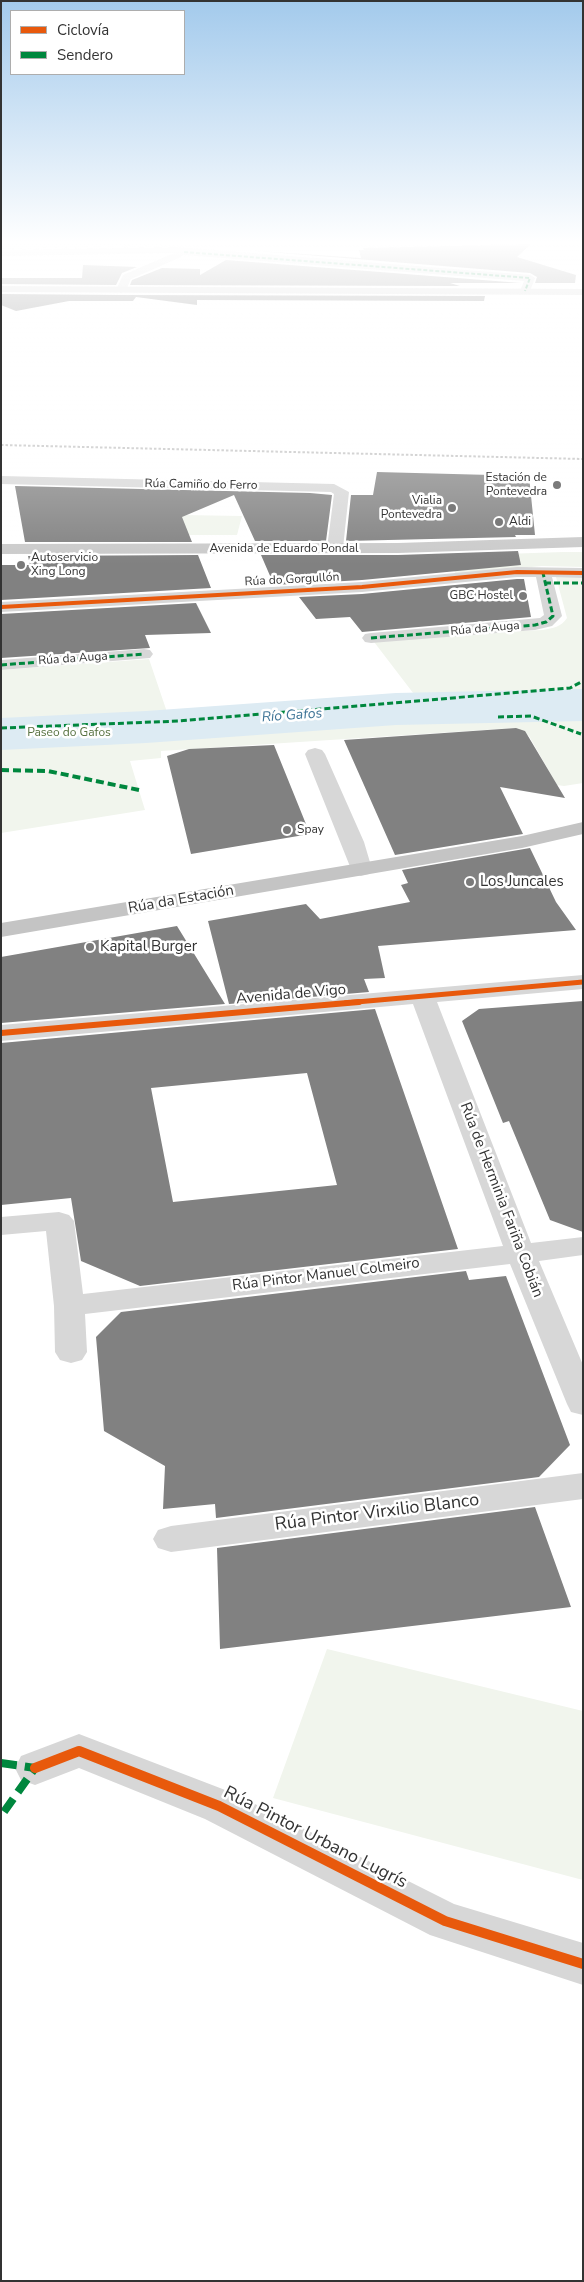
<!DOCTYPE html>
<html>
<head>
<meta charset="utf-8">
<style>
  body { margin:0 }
  #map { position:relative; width:584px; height:2282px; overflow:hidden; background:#fff; font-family:"Nunito Sans",sans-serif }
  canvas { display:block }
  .frame { position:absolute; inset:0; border:2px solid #333; pointer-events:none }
  .legend { position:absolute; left:10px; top:10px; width:175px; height:65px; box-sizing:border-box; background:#fff; border:1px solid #adadad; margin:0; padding:6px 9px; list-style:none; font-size:15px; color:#333 }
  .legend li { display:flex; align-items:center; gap:10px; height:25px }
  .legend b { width:25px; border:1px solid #adadad }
</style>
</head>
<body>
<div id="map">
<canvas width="584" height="2282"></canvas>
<div class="frame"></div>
<ul class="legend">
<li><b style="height:6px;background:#e8590c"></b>Ciclovía</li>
<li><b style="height:6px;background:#00873e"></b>Sendero</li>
</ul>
</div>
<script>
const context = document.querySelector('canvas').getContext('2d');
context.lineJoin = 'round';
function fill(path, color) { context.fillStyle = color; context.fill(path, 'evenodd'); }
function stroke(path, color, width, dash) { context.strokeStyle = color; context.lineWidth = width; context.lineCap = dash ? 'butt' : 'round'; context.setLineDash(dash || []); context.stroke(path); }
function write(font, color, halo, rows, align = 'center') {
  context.font = font + ' "Nunito Sans",sans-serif'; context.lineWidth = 5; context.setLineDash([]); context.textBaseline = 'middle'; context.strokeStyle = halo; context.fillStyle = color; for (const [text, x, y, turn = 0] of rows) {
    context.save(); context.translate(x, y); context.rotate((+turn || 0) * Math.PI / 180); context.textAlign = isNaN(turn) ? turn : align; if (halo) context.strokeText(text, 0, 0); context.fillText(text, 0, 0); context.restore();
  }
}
fill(new Path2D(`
  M1 244H160L162 245 1 249Z
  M182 515 242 516 237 535H173Z
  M563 552H583V567L542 566 456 574 445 556Z
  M583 575V783L564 786 557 785 529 736 515 728 161 751V758L130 761 145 810 1 833V670L149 659 170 721 420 702 371 638 543 630C553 628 561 627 567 618L556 577Z
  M327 1649 583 1711V1880L273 1798Z`), '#f1f5ed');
fill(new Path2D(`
  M583 689V721L396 725 146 743 1 750V718L146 711 396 693Z`), '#ddebf3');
fill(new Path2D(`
  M531 244 517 257 576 275 575 283H535L537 277 530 273 244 250 361 258 359 250H364L363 248Z
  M226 260 521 283H450L460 286 130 285 132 280 162 268 200 269V275Z
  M83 265 137 267 122 273 116 285 1 284V278H82Z
  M1 294 120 295 485 296 484 301 197 300V305L136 297 133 301H69L16 311 1 305Z
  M377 472 529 476 535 535H515L516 537 346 541 351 495H373Z
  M15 486 310 493 332 495 326 541H255L234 495 182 517 192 542H25Z
  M518 551 521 565 362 580 274 585 261 555H398Z
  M198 555 211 588 1 600V565H30L28 556Z
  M517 579H524L531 617 362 632 350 617 316 619 299 597 362 594Z
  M196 603 211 633 145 635 150 648 1 658V614Z
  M516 728 525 731 565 798 500 787 523 834 395 855 344 740Z
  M274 745 310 834 191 854 167 756 189 749Z
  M530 848 556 902 576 930 378 946 385 978 364 979 369 992 229 1004 208 921 306 904 320 919 410 902 401 885 408 883 402 870Z
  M177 926 225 1004 1 1023V957Z
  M583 1001V1232L550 1220 509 1121 503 1123 462 1021 479 1009Z
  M375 1009 458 1249 140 1286 81 1261 71 1198 1 1205V1043ZM307 1073 337 1185 173 1202 151 1088Z
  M466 1271 469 1280 506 1276 570 1445 539 1477 216 1518 215 1504 163 1509 165 1466 104 1431 96 1337 121 1312Z
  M535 1507 571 1607 220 1649 217 1548Z`), '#818181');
fill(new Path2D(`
  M176 247 530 275 535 278 530 291 525 294 520 291 524 281 183 255 181 257 131 279 126 290 121 293 116 290 123 275 174 253 1 256V250Z
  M1 476 334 484 349 492 343 548 335 553 327 548 334 494 331 492 1 484Z
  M517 567 583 568V578L552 577 562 616 552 626 535 630 371 643 365 642 362 638 365 634 371 633 540 618 544 615 536 577H517L362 592 1 612V602L362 582Z
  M144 649 150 650 153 654 150 658 1 670V660Z
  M315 748 322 750 325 754 364 842 372 869 369 874 361 876 353 874 305 754 308 750Z
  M583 975V989L437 1002 531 1243 583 1237V1255L539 1261 583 1365V1415L571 1412 567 1404 510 1264 85 1314 87 1352 82 1360 71 1363 60 1360 55 1352 54 1306 46 1231 1 1235V1217L59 1212 69 1215 74 1221 83 1294 503 1246 413 1004 1 1041V1025Z
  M583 1473V1499L171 1552 158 1548 153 1539 158 1530 171 1526Z
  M79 1734 233 1793 454 1904 583 1943V1985L430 1935 205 1819 79 1768 35 1785 21 1780 15 1768 21 1756Z`), '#d7d7d7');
fill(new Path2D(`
  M1 286 583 289V295L1 292Z`), '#d0d0d0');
fill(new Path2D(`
  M583 537V547L398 553 1 554V544L398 543Z`), '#cacaca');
fill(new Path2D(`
  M583 822V834L522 848 1 937V923L522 836Z`), '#c4c4c4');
stroke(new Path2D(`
  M1 445 583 459`), '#bebebe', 2, [2.5, 2]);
stroke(new Path2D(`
  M184 252 530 278 525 291`), '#00873e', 2, [4, 2]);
stroke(new Path2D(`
  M545 583H583
  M371 638 535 625 546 622 553 616 543 573
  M1 665 144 654
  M498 717 531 716 581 734
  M1 728 179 721 570 688 583 681`), '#00873e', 3, [6, 3]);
stroke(new Path2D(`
  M1 770 48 771 139 790`), '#00873e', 4, [8, 4]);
stroke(new Path2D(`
  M1 1763 35 1768 1 1816`), '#00873e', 8, [16, 8]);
stroke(new Path2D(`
  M1 607 362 587 517 572 583 573`), '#e8590c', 4);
stroke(new Path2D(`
  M345 1003 583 982`), '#e8590c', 5);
stroke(new Path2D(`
  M1 1033 359 1002`), '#e8590c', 6);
stroke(new Path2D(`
  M76 1752H82`), '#e8590c', 8);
stroke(new Path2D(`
  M35 1768 79 1751 219 1806 445 1921 583 1964`), '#e8590c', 10);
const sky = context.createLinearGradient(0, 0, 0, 564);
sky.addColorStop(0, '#a3caec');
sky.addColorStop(0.43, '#fff');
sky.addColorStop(1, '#ffffff00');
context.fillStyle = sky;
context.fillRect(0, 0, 584, 564);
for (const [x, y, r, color] of [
  [557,485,5,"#7a7a7a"],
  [452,508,5,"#7a7a7a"],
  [499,522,5,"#7a7a7a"],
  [21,565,5,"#7a7a7a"],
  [523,596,5,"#7a7a7a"],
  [287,830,5,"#7a7a7a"],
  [470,882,5,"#7a7a7a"],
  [90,947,5,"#7a7a7a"]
]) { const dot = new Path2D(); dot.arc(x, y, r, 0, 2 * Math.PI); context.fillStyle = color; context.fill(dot); stroke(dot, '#fff', 2); }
write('12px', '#333', '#fff', [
  ["Estación de",547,478],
  ["Pontevedra",547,492],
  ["Vialia",442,501],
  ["Pontevedra",442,515],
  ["Aldi",509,522,"left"],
  ["Autoservicio",31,558,"left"],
  ["Xing Long",31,572,"left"],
  ["GBC Hostel",513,596],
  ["Spay",297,830,"left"]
], 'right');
write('12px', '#333', '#fff', [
  ["Rúa Camiño do Ferro",201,485,1],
  ["Avenida de Eduardo Pondal",284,549],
  ["Rúa do Gorgullón",292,580,-3],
  ["Rúa da Auga",485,629,-5],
  ["Rúa da Auga",73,659,-4]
]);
write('12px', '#56703f', '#fff', [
  ["Paseo do Gafos",69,733]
]);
write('italic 14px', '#3f7597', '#fff', [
  ["Río Gafos",292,716,-4]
]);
write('15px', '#333', '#fff', [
  ["Los Juncales",480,882],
  ["Kapital Burger",100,947]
], 'left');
write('15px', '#333', '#fff', [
  ["Rúa da Estación",181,900,-10],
  ["Avenida de Vigo",291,995,-5],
  ["Rúa de Herminia Fariña Cobián",501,1200,69],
  ["Rúa Pintor Manuel Colmeiro",326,1275,-7]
]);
write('18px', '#333', '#fff', [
  ["Rúa Pintor Virxilio Blanco",377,1513,-7],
  ["Rúa Pintor Urbano Lugrís",315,1838,27]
]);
</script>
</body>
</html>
